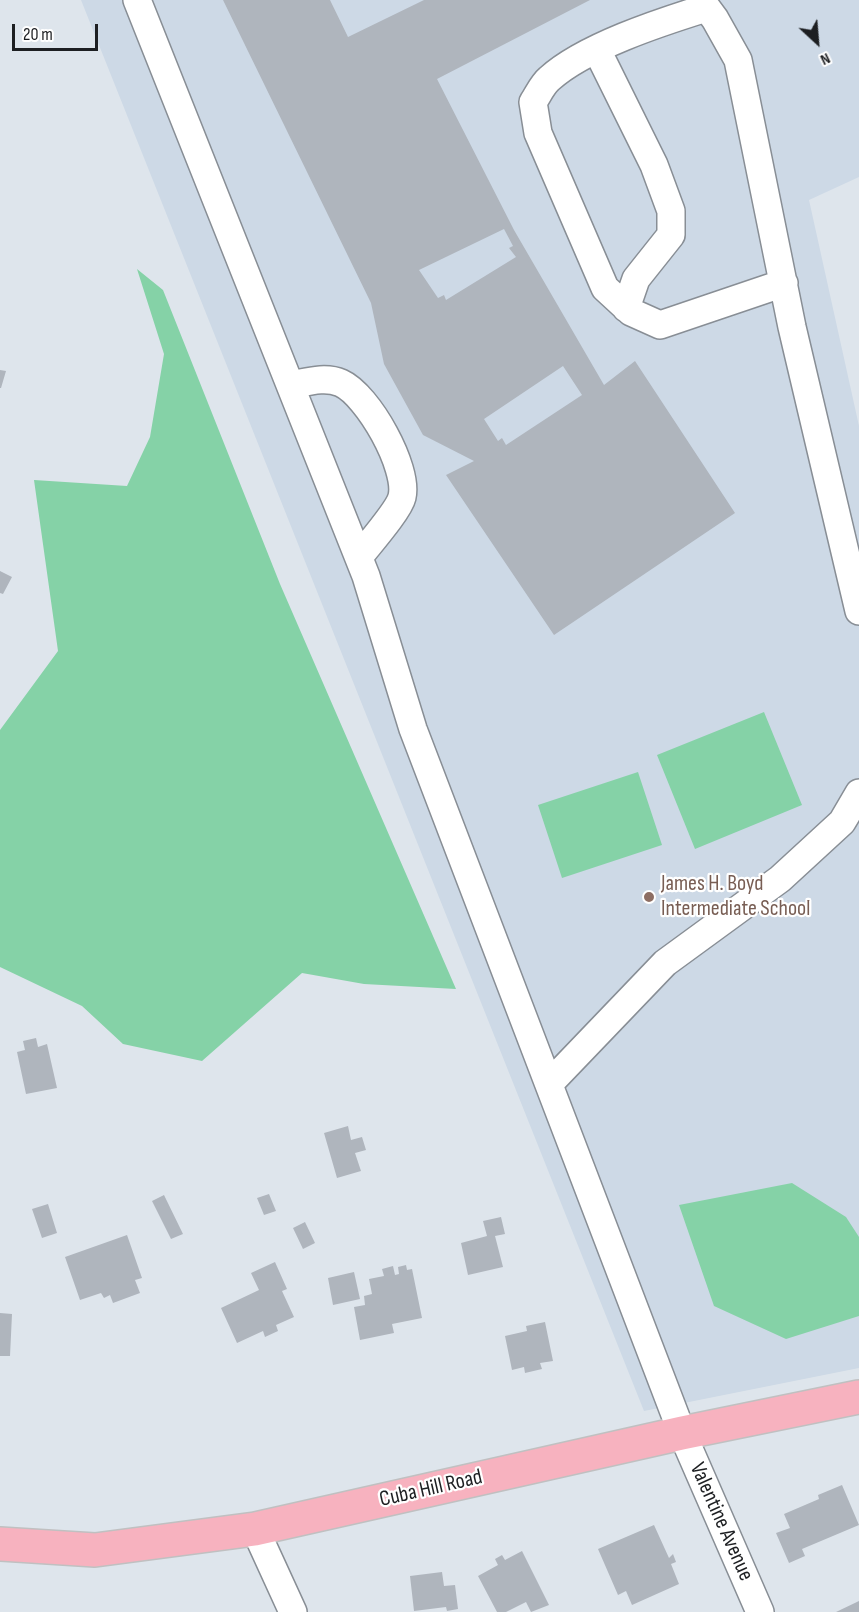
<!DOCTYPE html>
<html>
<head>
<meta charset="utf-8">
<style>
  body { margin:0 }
  #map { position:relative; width:859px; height:1612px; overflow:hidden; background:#dee5ec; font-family:"Sofia Sans Condensed",sans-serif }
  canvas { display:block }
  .north { position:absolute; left:787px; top:12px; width:60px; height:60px; -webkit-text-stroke:4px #fff; paint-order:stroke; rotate:154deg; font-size:16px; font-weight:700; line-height:24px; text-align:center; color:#1d1f22 }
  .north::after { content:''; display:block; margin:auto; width:21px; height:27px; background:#1d1f22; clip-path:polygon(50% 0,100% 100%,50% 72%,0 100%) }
  .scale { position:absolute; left:12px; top:24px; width:86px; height:27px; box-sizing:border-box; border:3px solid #1d1f22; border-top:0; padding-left:8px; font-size:18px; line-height:21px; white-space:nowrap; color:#1d1f22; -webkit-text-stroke:4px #fff; paint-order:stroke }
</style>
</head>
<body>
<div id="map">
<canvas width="859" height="1612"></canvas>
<div class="north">N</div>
<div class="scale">20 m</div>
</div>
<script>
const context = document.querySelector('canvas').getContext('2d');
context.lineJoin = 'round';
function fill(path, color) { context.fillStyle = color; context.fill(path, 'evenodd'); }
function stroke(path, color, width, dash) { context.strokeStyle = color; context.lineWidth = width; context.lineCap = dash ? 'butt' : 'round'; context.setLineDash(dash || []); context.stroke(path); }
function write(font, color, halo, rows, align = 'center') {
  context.font = font + ' "Sofia Sans Condensed",sans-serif'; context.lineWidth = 4.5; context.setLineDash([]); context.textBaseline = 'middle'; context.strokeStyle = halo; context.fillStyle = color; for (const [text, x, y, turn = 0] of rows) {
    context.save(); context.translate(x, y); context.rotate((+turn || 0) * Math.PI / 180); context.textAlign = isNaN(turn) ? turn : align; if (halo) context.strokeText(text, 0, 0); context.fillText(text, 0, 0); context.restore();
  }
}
fill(new Path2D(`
  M81 0H859V177L809 200 859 426V1368L644 1411Z`), '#cdd9e6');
fill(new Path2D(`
  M137 269 163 290 280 584 456 989 364 984 302 973 202 1061 123 1044 82 1006 0 967V730L58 651 34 480 127 486 150 437 164 354Z
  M764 712 802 805 695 849 657 755Z
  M638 772 662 845 562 878 538 805Z
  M792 1183 846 1217 859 1237V1316L786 1339 714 1306 679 1205Z`), '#85d2a7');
fill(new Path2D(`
  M223 0H330L348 37 424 0H590L437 79 514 230 604 385 635 361 735 513 554 635 446 475 474 461 423 435 384 364 371 303ZM504 229 513 246 509 248 516 257 446 300 444 295 438 298 419 270ZM563 366 582 395 506 445 502 438 498 441 484 419Z
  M0 370 6 371 1 388H0Z
  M0 571 12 577 3 594 0 593Z
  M36 1038 38 1047 47 1044 57 1088 26 1094 17 1052 25 1050 23 1041Z
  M348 1126 351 1140 362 1137 366 1150 355 1153 361 1171 337 1178 324 1133Z
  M269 1194 276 1211 264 1215 257 1198Z
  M164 1195 183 1234 171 1239 152 1201Z
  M48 1204 57 1233 42 1238 32 1209Z
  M501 1217 505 1234 495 1236 503 1267 468 1275 461 1243 487 1236 483 1221Z
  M305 1222 315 1243 303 1249 293 1228Z
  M127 1235 142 1278 135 1280 140 1293 113 1303 110 1295 104 1298 101 1293 80 1300 65 1257Z
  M275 1262 287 1289 282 1291 294 1317 276 1325 278 1331 265 1337 263 1331 237 1343 221 1308 259 1290 251 1273Z
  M406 1265 407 1270 412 1269 422 1318 392 1324 394 1333 360 1340 354 1307 365 1305 364 1296 372 1294 369 1279 384 1276 382 1269 393 1266 395 1275 399 1274 398 1267Z
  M354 1272 360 1299 333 1305 328 1278Z
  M0 1313 12 1314 10 1356H0Z
  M545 1322 553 1361 540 1363 542 1369 525 1373 524 1367 512 1370 505 1336 527 1331 526 1326Z
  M842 1485 859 1525 802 1549 805 1556 789 1563 776 1533 790 1528 784 1514 819 1499 818 1495Z
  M654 1525 669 1558 673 1554 676 1562 671 1564 679 1584 632 1605 626 1591 618 1595 598 1549Z
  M522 1551 549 1605 531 1612 526 1602 506 1612H497L478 1576 498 1565 495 1559 502 1555 505 1560Z
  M442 1572 444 1586 455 1585 458 1609 447 1611 446 1607 414 1611 410 1576Z
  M859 1601V1612H836Z`), '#afb5bd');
const minor = new Path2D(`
  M137 0 366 576 413 729 682 1433 760 1612
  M701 0 715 19 738 60 792 327 859 611
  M706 8C661 22 584 47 549 79 542 85 538 95 533 102L538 133 605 288 631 312 660 325 784 283
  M597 50 654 165 671 211V235L636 279 626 308
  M291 385C307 382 325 376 341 383 368 395 409 468 402 497 399 510 369 544 359 557
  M549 1084 665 963 780 879 842 822 859 793
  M255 1529 293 1612`);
const major = new Path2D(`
  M0 1544 95 1550 255 1529 682 1433 859 1397`);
stroke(minor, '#888e95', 30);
stroke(major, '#c0c0c1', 36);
stroke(minor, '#fff', 27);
stroke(major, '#f7b2bf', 33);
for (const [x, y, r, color] of [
  [649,897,6,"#8d6e63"]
]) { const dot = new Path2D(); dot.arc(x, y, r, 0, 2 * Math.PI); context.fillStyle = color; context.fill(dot); stroke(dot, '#fff', 2); }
write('22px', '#785e54', '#fff', [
  ["James H. Boyd",661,884],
  ["Intermediate School",661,909]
], 'left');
write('22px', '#1d1f22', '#fff', [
  ["Cuba Hill Road",431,1489,-13],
  ["Valentine Avenue",721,1522,66]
]);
</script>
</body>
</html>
